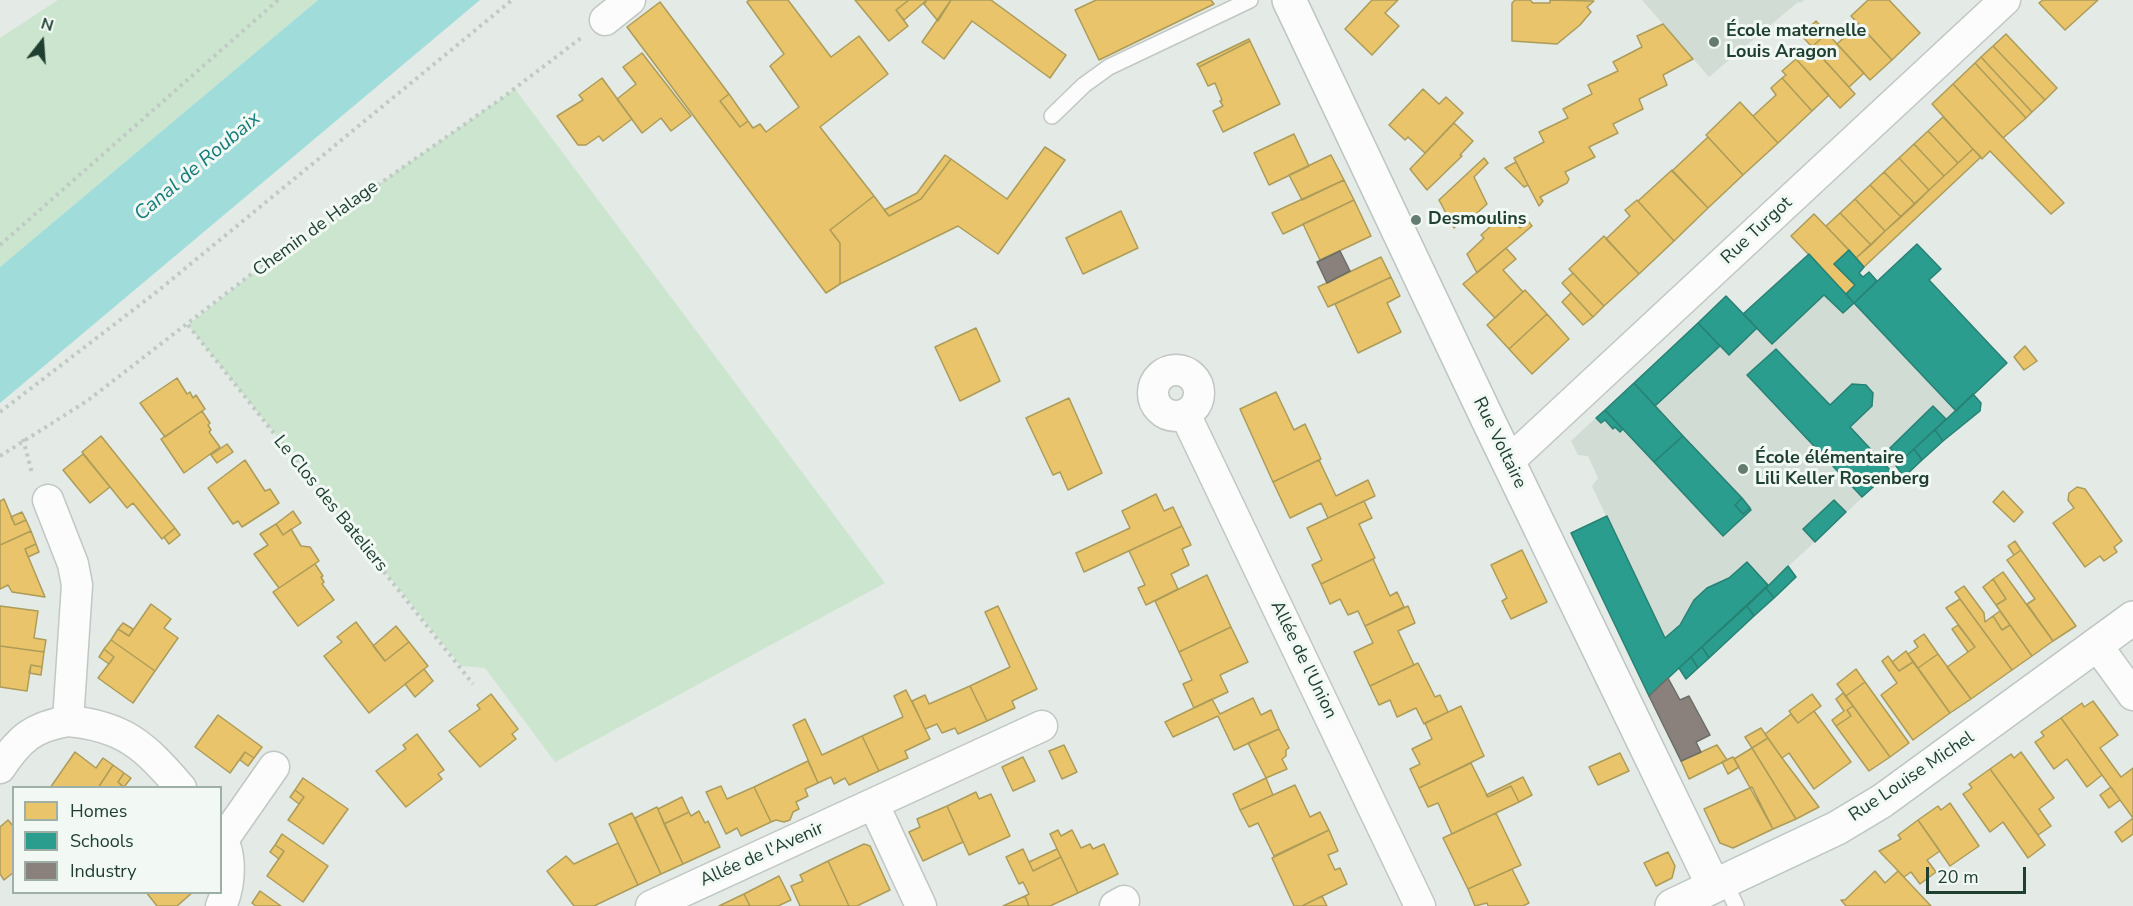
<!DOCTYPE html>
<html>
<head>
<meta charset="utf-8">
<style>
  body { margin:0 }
  #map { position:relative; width:2133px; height:906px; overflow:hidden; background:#e4eae6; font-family:"Nunito Sans",sans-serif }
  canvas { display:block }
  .legend { position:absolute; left:12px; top:786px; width:210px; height:108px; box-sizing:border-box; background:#f2f9f4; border:2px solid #9eafa6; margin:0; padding:8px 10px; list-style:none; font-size:18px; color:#1f4031 }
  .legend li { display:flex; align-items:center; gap:12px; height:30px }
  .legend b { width:30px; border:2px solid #9eafa6 }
  .north { position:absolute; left:12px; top:12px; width:60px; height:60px; -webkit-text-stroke:4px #f2f9f4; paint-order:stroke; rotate:17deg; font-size:16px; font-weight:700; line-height:24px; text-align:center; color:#1f4031 }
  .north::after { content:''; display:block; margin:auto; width:21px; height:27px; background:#1f4031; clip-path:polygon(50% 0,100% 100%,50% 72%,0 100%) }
  .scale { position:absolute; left:1926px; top:867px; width:100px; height:27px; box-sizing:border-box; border:3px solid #1f4031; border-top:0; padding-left:8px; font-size:18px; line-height:21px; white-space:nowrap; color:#1f4031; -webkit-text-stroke:4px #f2f9f4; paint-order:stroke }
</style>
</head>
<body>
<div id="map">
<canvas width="2133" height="906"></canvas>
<ul class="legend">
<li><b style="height:16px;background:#e9c46a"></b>Homes</li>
<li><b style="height:16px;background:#2a9d8f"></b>Schools</li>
<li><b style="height:16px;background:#8a817c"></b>Industry</li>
</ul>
<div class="north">N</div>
<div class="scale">20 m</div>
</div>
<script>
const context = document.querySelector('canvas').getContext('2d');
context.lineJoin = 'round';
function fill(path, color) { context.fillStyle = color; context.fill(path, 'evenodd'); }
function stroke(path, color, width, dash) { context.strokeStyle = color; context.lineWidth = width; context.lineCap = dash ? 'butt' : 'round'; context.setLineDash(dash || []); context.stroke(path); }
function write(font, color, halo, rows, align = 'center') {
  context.font = font + ' "Nunito Sans",sans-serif'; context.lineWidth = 6; context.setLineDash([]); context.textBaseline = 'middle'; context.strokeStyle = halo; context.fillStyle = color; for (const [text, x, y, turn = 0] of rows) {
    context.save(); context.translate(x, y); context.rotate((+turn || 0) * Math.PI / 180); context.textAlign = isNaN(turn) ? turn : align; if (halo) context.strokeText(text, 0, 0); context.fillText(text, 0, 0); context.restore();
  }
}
fill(new Path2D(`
  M1642 0H1804L1800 3 1798 2 1709 77Z
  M1917 244 1941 269 1929 280 2007 363 1649 696 1571 533 1606 516 1592 486 1598 478 1588 456 1578 455 1571 441 1726 296 1743 314 1809 254 1854 302Z`), '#d1dcd5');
fill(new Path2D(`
  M58 0H318L0 267V38Z
  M515 89 885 583 555 762 485 668 461 666 188 325 263 265Z`), '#cce5ce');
fill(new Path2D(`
  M318 0H480L0 403V267Z`), '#a0ddda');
const homes = new Path2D(`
  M749 0H788L831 57 859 36 888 74 820 127 874 196 830 230 840 243V284L826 293 627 27 660 2 729 94 720 101 740 127 748 121 753 128 760 124 766 132 799 107 770 66 784 54 747 2Z
  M855 0H909L896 10 908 26 889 41Z
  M909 0H927L904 20 896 10Z
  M951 0 938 21 924 4 927 0Z
  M951 0H991L1066 55 1050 78 972 21 944 59 922 42Z
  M1096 0H1211L1214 4 1099 60 1075 10Z
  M1372 0H1398L1385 13 1399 26 1372 55 1345 29Z
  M1515 0H1530L1533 3H1550V0L1594 1 1587 7 1591 12 1580 25 1557 44 1512 41V3Z
  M1868 0H1889L1920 33 1892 60 1851 16Z
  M2043 0H2098L2065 30 2039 3Z
  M1816 21 1827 33 1812 47 1801 35Z
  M1663 24 1693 59 1663 75 1667 85 1639 99 1643 109 1613 124 1618 133 1589 147 1595 157 1565 172 1569 179 1567 183 1540 197 1543 201 1539 206 1514 158 1544 142 1539 132 1568 118 1563 109 1592 94 1588 85 1618 71 1613 62 1642 47 1637 36Z
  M1859 24 1892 60 1870 80 1837 44Z
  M1827 33 1864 73 1849 87 1812 47Z
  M2006 34 2057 88 2045 100 1993 46Z
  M1249 39 1250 41 1199 67 1197 64Z
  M1250 41 1280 104 1223 132 1213 111 1223 106 1220 101 1222 100 1215 83 1208 86 1199 67Z
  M1811 45 1855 94 1840 108 1796 59Z
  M1993 46 2045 100 2032 112 1981 57Z
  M642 53 691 116 671 131 661 118 642 133 617 99 636 84 623 67Z
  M1981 57 2032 112 2026 118 1975 63Z
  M1796 59 1829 95 1812 111 1782 78 1786 75 1782 71Z
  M1975 63 2026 118 2003 138 1953 84Z
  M602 78 632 119 603 141 599 136 586 145H578L557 116 583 100 579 95Z
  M1782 78 1812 111 1778 143 1753 116 1776 95 1771 88Z
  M1953 84 2064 203 2051 214 1990 151 1982 159 1932 104Z
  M1423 89 1439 104 1446 97 1463 113 1425 153 1408 137 1405 140 1389 125Z
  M729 94 748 121 740 127 720 101Z
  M1740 102 1778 143 1743 175 1706 135Z
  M1943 117 1973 149 1958 163 1928 131Z
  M1454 123 1473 141 1460 155 1462 156 1427 190 1410 169Z
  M1928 131 1958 163 1944 176 1914 144Z
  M1294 134 1309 166 1269 185 1254 153Z
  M1708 137 1743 175 1708 208 1672 171Z
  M1914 144 1944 176 1929 190 1899 158Z
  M1045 147 1065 160 998 254 958 226 840 284V243L830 230 874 196 889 216 921 199 951 159 1007 199Z
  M1973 149 1981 157 1864 267 1856 258Z
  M945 155 951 159 921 199 889 216 884 210 917 193Z
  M1331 155 1344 180 1302 200 1289 175Z
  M1484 158 1488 163 1474 177 1487 204 1468 221 1465 217 1454 228 1439 200Z
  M1899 158 1929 190 1915 204 1884 172Z
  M1516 162 1528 185 1524 187 1505 168Z
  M1672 170 1708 208 1674 241 1638 201Z
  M1884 172 1915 204 1901 217 1870 185Z
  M1344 180 1354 200 1283 234 1272 213Z
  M1870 185 1901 217 1885 231 1855 199Z
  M1855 199 1885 231 1871 245 1840 213Z
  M1354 200 1371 236 1320 260 1303 224Z
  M1637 200 1674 241 1639 274 1606 239 1630 216 1625 210Z
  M1121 211 1138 248 1083 274 1066 238Z
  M1840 213 1871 245 1856 258 1826 226Z
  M1509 214 1520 228 1528 221 1532 226 1477 273 1467 254 1484 238 1481 235 1501 217 1503 219Z
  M1814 214 1849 250 1834 264 1855 285 1846 294 1791 236Z
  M1604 236 1639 274 1604 306 1569 269Z
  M1506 248 1516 259 1503 270 1523 292 1495 318 1463 284Z
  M1381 257 1391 277 1328 307 1318 287Z
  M1573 273 1604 306 1593 317 1562 283Z
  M1391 277 1400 296 1387 303 1401 332 1358 353 1335 304Z
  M1525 290 1547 314 1509 349 1487 325Z
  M1571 293 1593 317 1583 325 1562 302Z
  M1547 314 1569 339 1532 374 1509 349Z
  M976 328 1000 381 960 401 935 347Z
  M2025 346 2037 361 2024 370 2014 357Z
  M177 378 187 394 190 392 193 398 196 395 205 409 165 437 140 403Z
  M1276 392 1294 430 1305 424 1321 459 1273 482 1240 409Z
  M1069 398 1102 473 1068 490 1060 472 1053 475 1026 418Z
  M202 411 210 423 208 425 211 430 209 432 220 447 184 473 161 439Z
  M101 436 175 528 162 539 133 503 127 508 82 452Z
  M227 444 233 452 217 463 211 455Z
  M83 454 110 487 90 503 63 470Z
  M245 460 265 491 270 489 279 503 242 527 238 521 233 524 208 488Z
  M1319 460 1336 496 1368 480 1375 496 1328 518 1321 503 1290 518 1273 482Z
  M2077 487 2085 489 2122 541 2114 547 2117 552 2104 561 2100 556 2085 567 2053 523 2074 508 2068 500 2069 493Z
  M2003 491 2023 512 2014 522 1993 502Z
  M1156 494 1164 511 1173 507 1182 526 1084 572 1076 553 1130 528 1122 511Z
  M4 499 15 525 26 520 31 531 0 545V501Z
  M1364 501 1372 518 1359 524 1375 558 1321 584 1312 565 1322 560 1307 528Z
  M293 511 301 523 283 535 276 524Z
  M22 512 26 520 15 525 11 517Z
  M276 524 283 535 291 529 301 546 310 547 319 561 279 588 254 554 268 545 260 534Z
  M1182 526 1191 545 1182 549 1189 565 1171 574 1178 589 1146 605 1138 588 1145 585 1129 551Z
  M175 528 180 535 169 544 164 537Z
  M31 531 36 544 25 549 45 597 12 592 8 585 0 589V545Z
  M2015 541 2021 550 2014 555 2008 546Z
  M36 544 39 552 28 557 25 549Z
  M1522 550 1547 602 1511 619 1502 601 1507 598 1491 565Z
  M2021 550 2076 626 2053 641 2027 604 2035 599 2007 560Z
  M1373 559 1390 596 1397 592 1404 607 1365 626 1358 611 1348 615 1340 599 1330 604 1321 584Z
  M315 564 323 576 321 577 324 582 322 584 334 600 298 626 273 592Z
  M2003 572 2053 641 2032 656 1996 605 2006 599 1993 579Z
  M1207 575 1231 627 1179 652 1155 601Z
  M1993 579 2006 599 1996 605 1983 587Z
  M1964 586 1984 613 1985 622 1993 616 2002 630 2010 625 2032 656 2012 670 1955 592Z
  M1960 599 2012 670 1971 699 1947 667 1975 647 1946 608Z
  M151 604 171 619 164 628 178 638 155 671 111 640 118 629 129 636Z
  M0 606 38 611 34 638 46 640 44 652 0 646Z
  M998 606 1037 689 1012 701 1015 708 987 721 970 686 1010 667 985 612Z
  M1408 606 1415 623 1398 631 1414 665 1370 686 1354 652 1373 643 1365 626Z
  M2000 611 2010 625 2002 630 1993 616Z
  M356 622 385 661 409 642 428 666 369 713 324 656 342 642 337 637Z
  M123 623 133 629 129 636 118 629Z
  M1958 625 1975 647 1968 652 1952 629Z
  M396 626 409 642 385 661 373 646Z
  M1231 627 1248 662 1220 675 1228 692 1194 708 1183 684 1192 680 1179 652Z
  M1924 634 1938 654 1918 668 1908 654 1918 647 1914 641Z
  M111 640 155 671 133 703 98 678 114 657 104 649Z
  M0 646 44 652 42 667 31 665 27 691 0 687Z
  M104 649 114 657 109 664 99 657Z
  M1906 651 1913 662 1899 671 1892 662Z
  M1938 654 1971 699 1950 713 1918 668Z
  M1888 656 1899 671 1913 662 1950 713 1913 740 1881 695 1897 683 1882 661Z
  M1418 663 1435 697 1440 695 1448 712 1424 724 1416 708 1397 717 1390 700 1379 705 1370 686Z
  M31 665 42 667 41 675 29 673Z
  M424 669 433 681 415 697 405 684Z
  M1856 669 1865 682 1846 696 1837 684Z
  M1865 682 1909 743 1890 757 1846 696Z
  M970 686 987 721 958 734 955 728 942 733 937 724 925 729 912 701 925 695 929 704Z
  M906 690 930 739 905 751 908 758 879 771 862 736 903 717 894 696Z
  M1843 693 1853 706 1847 710 1851 716 1836 726 1832 720 1844 711 1836 699Z
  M491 694 518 729 512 734 516 739 480 767 449 731 480 709 477 705Z
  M1812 694 1821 706 1798 723 1789 711Z
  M1253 698 1261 715 1271 710 1279 729 1234 750 1218 716 1173 737 1165 722 1212 699 1220 714Z
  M2093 701 2118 735 2100 748 2121 777 2133 768V818L2061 718 2082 703 2084 707Z
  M1461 706 1484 756 1419 788 1410 769 1420 764 1412 749 1432 739 1425 723Z
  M1853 706 1890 757 1869 771 1836 726 1851 716 1847 710Z
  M1814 711 1851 762 1814 789 1789 753 1782 758 1765 734 1791 714 1798 723Z
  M218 715 262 747 254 758 245 752 230 773 195 747Z
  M2061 718 2102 775 2087 787 2067 759 2054 769 2035 742 2044 736 2041 732Z
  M805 719 822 755 862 736 879 771 849 785 845 778 834 784 831 777 818 783 793 725Z
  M1761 728 1768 738 1752 748 1745 737Z
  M1279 729 1289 748 1286 750V756L1282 759 1287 769 1266 778 1248 743Z
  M417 734 444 770 438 774 442 779 406 807 376 771 406 749 403 745Z
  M1768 738 1782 758 1819 807 1796 819 1752 748Z
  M1064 745 1077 772 1062 779 1049 751Z
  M1717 745 1727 760 1689 779 1681 761Z
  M1752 748 1796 819 1773 829 1734 759Z
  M75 752 96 768 103 758 113 765 98 788H50Z
  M245 752 254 758 248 766 240 760Z
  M2021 752 2054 798 2039 809 2051 826 2038 835 1990 769 2011 754 2014 758Z
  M1620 753 1629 771 1598 785 1589 767Z
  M1023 757 1035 781 1013 791 1002 767Z
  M1733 757 1739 767 1728 774 1722 762Z
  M808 761 818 783 805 789 808 796 796 802 799 809 793 812 790 820 784 822 776 820 771 822 754 787Z
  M1471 763 1488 797 1511 786 1519 802 1452 834 1438 803 1428 807 1419 788Z
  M113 765 124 773 118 782 124 788H98Z
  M1990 769 2045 845 2028 858 2003 822 1990 832 1963 794 1972 788 1969 784Z
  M124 773 131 778 124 787 118 782Z
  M1523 777 1532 795 1519 802 1511 786 1488 797 1486 795Z
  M303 778 348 809 323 844 288 820 304 797 295 790Z
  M1266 778 1273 795 1240 810 1233 794Z
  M1295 785 1310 817 1320 812 1329 830 1274 856 1258 823 1249 827 1240 810Z
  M721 786 727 799 754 787 771 822 741 836 737 828 726 834 706 792Z
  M1752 787 1773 829 1733 848 1720 843 1704 809Z
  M2111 787 2120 800 2109 808 2100 795Z
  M295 790 304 797 299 804 290 797Z
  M976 792 979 799 991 794 1010 836 969 855 947 806Z
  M682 797 689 812 664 824 658 809Z
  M1950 803 1979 846 1950 866 1918 820 1938 806 1941 810Z
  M947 806 963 842 923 861 909 832 920 827 917 819Z
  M657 807 683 864 661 874 635 818Z
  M699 811 705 823 708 821 720 847 683 864 664 824 689 812 691 816Z
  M632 813 661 874 638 885 609 824Z
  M1496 813 1521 865 1468 889 1443 838Z
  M2133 818V834L2122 842 2115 832Z
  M8 820 14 827V872L4 880 0 874V827Z
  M1918 820 1940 851 1927 860 1936 872 1920 884 1911 872 1904 877 1879 851 1901 839 1898 835Z
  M1058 830 1061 836 1072 830 1081 848 1090 844 1093 849 1104 844 1118 874 1078 893 1050 834Z
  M1329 830 1338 851 1328 855 1335 870 1340 868 1347 884 1302 906H1294L1272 858Z
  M282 834 328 866 303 902 267 876 284 851 275 845Z
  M618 843 638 885 594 906H574L547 871 566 856 574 864Z
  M864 844 870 846 890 890 857 906H849L828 861Z
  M275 845 284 851 279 859 270 852Z
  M1023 849 1033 871 1061 857 1078 893 1050 906H1029L1025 896 1029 894 1023 882 1019 884 1006 857Z
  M1057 849 1061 857 1033 871 1029 862Z
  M1668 852 1675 866 1672 878 1656 886 1644 863Z
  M828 861 849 906H800L791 886 803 881 800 875Z
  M1512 869 1529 903 1523 906H1488L1487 903 1475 906 1468 889Z
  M1875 871 1885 883 1898 871 1931 906H1846L1841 900H1845Z
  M779 876 791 900 778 906H750L744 894Z
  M260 891 281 906H256L252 903Z
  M146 892H193L177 906H157Z
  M744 894 750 906H719Z
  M1025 896 1029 906H1003Z
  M1322 896 1327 906H1302Z`);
fill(homes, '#e9c46a');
stroke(homes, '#ac9c59', 1.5);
const schools = new Path2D(`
  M1917 244 1941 269 1929 280 2007 363 1956 411 1854 303Z
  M1849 250 1864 267 1859 273 1863 277 1869 272 1877 281 1854 303 1846 294 1855 285 1834 264Z
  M1809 254 1854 303 1843 313 1824 295 1772 344 1743 314Z
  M1726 296 1757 328 1729 355 1698 323Z
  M1698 323 1720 346 1655 406 1634 383Z
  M1776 349 1830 405 1852 384 1866 385 1873 393 1872 406 1850 427 1891 471 1862 497 1747 375Z
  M1634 383 1683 436 1654 462 1605 410Z
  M1973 394 1981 403 1980 411 1943 441 1935 430Z
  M1933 406 1946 419 1902 460 1890 448Z
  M1605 410 1623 429 1620 432 1615 427 1613 429 1605 420 1601 423 1596 418Z
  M1935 430 1943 441 1922 460 1914 449Z
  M1683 436 1742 498 1735 505 1743 514 1750 508 1751 510 1723 536 1654 462Z
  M1914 449 1922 460 1904 477 1896 466Z
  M1742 498 1750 508 1743 514 1735 505Z
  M1834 500 1846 512 1815 542 1803 529Z
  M1607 516 1665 638 1680 625 1694 600 1707 588 1729 578 1747 562 1768 585 1649 696 1571 533Z
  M1788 566 1796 577 1774 598 1766 588Z
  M1766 588 1774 598 1754 616 1747 606Z
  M1747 606 1754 616 1709 658 1702 647Z
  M1702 647 1709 658 1698 668 1691 657Z
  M1691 657 1698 668 1686 679 1679 668Z`);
fill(schools, '#2a9d8f');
stroke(schools, '#278173', 1.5);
const industry = new Path2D(`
  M1340 251 1350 271 1327 283 1317 262Z
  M1668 678 1680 700 1689 696 1710 735 1696 742 1701 752 1681 761 1649 696Z`);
fill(industry, '#8a817c');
stroke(industry, '#6a6e66', 1.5);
const lane = new Path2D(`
  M1052 116 1084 85 1109 67 1250 0
  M1724 880 1736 906`);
const street = new Path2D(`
  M605 20 630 0
  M1153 393a23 23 0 1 1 46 0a23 23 0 1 1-46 0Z
  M1185 414 1420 906
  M1508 462 2005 0
  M2096 644 2133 695
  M68 721C124 726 145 746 181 788
  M0 768C20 738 33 727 68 721L77 585 73 564 48 500
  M874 805 921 906
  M220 836C233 854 230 887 221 906
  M223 840 274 767
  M651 906 1042 726
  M1115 906 1124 901`);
const secondary = new Path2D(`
  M1289 0 1489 422 1713 885
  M1672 906 1837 828 1882 801 2133 618`);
stroke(lane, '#c1c7c3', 18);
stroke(street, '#c1c7c3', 33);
stroke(secondary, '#bdc6c2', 36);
stroke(new Path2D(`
  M0 245 278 0
  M188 325 473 684
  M0 412 154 294 512 0
  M23 439 32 473
  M0 456 87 401 263 265 498 101 581 38`), '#c0cac4', 4, [3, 4.5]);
stroke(lane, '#fbfcfb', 15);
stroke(street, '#fbfcfb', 30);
stroke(secondary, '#fbfcfb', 33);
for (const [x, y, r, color] of [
  [1714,42,6,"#647c70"],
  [1416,220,6,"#647c70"],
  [1743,469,6,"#647c70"]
]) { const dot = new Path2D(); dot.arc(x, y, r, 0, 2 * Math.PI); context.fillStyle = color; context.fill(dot); stroke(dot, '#f2f9f4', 2); }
write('bold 18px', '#1f4031', '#f2f9f4', [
  ["École maternelle",1726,32],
  ["Louis Aragon",1726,53],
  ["Desmoulins",1428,220],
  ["École élémentaire",1755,459],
  ["Lili Keller Rosenberg",1755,480]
], 'left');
write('18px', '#1f4031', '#f2f9f4', [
  ["Chemin de Halage",316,229,-36],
  ["Rue Turgot",1757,231,-43],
  ["Rue Voltaire",1499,443,64],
  ["Le Clos des Bateliers",330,504,51],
  ["Allée de l'Union",1303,660,64],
  ["Rue Louise Michel",1912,777,-34],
  ["Allée de l'Avenir",762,855,-24]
]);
write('italic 20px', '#137c7a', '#f2f9f4', [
  ["Canal de Roubaix",198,167,-40]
]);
</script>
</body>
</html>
